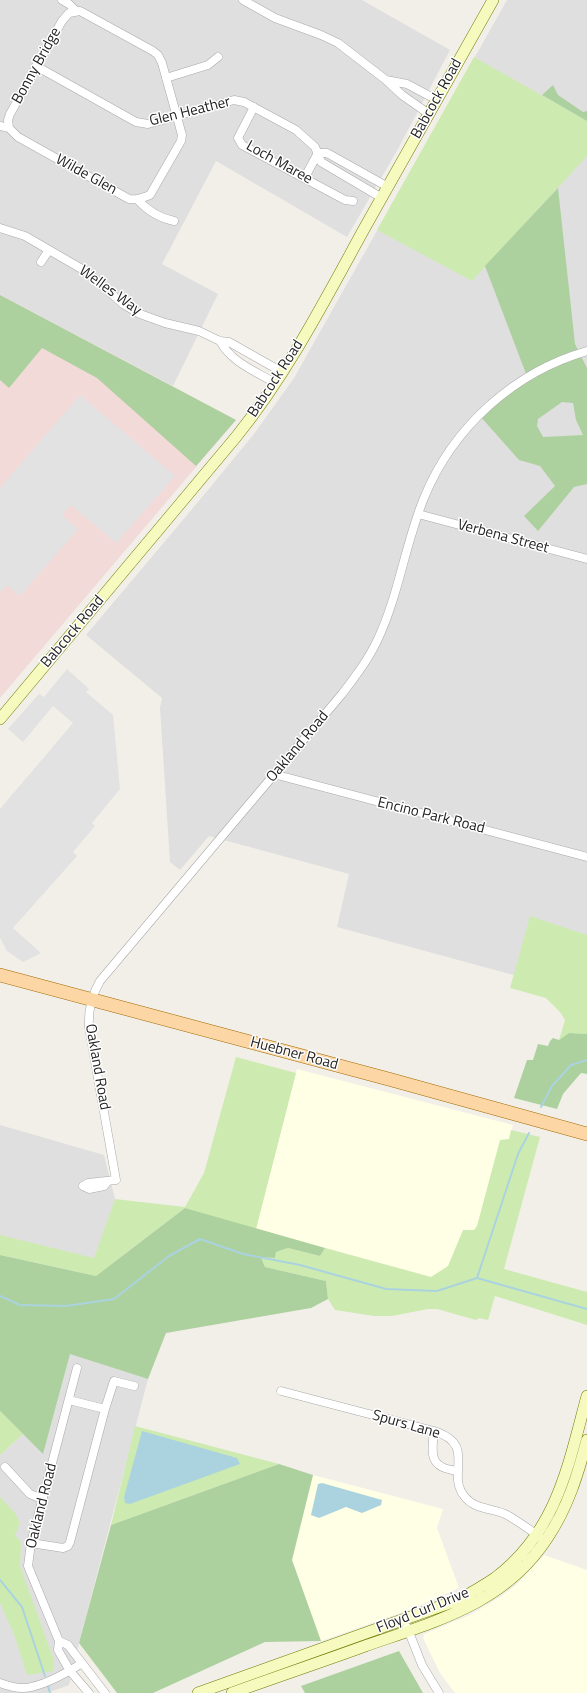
<!DOCTYPE html>
<html>
<head>
<meta charset="utf-8">
<style>
  body { margin:0 }
  canvas { display:block; background:#f2efe9 }
</style>
</head>
<body>
<canvas width="587" height="1693"></canvas>
<script>
const context = document.querySelector('canvas').getContext('2d');
context.lineJoin = 'round';
function fill(path, color) { context.fillStyle = color; context.fill(path, 'evenodd'); }
function stroke(path, color, width, dash) { context.strokeStyle = color; context.lineWidth = width; context.lineCap = dash ? 'butt' : 'round'; context.setLineDash(dash || []); context.stroke(path); }
function write(font, color, halo, rows, align = 'center') {
  context.font = font + ' "Titillium Web",sans-serif'; context.lineWidth = 3; context.setLineDash([]); context.textBaseline = 'middle'; context.strokeStyle = halo; context.fillStyle = color; for (const [text, x, y, turn = 0] of rows) {
    context.save(); context.translate(x, y); context.rotate((+turn || 0) * Math.PI / 180); context.textAlign = isNaN(turn) ? turn : align; if (halo) context.strokeText(text, 0, 0); context.fillText(text, 0, 0); context.restore();
  }
}
fill(new Path2D(`
  M0 0H362L450 50 398 149 347 237 216 161 162 264 218 294 173 386 0 295Z
  M507 0H587V995L337 927 349 874 209 836 180 870 170 862 160 708 162 698 86 635 198 502 254 434 294 378Z
  M0 1125 104 1155 115 1199 97 1268 0 1242Z
  M70 1353 148 1379 79 1643 69 1685 47 1693H0V1455L23 1434 43 1453Z`), '#e0dfdf');
fill(new Path2D(`
  M0 295 236 420 0 698Z`), '#f2dad9');
fill(new Path2D(`
  M297 1069 513 1125 485 1232 474 1254 431 1277 256 1229Z
  M313 1475 443 1509 437 1528 459 1588 409 1610 321 1641 292 1560Z
  M544 1555 587 1570V1693H455L440 1673 423 1638 424 1634 470 1615 500 1597 516 1585Z`), '#ffffe5');
fill(new Path2D(`
  M474 57 587 121V156L472 281 377 230Z
  M530 916 587 935V1034L569 1033 559 1040 565 1020 560 1012 546 998 510 988Z
  M236 1057 296 1073 256 1229 185 1208 96 1276 0 1255V1235L94 1258 115 1199 185 1207 204 1173Z
  M511 1130 540 1137 504 1269 587 1292V1325L495 1296 488 1320 479 1318 476 1320 437 1309H428L392 1316H374L335 1310 328 1299 326 1281 265 1267 261 1256 275 1258 276 1252 288 1248 320 1256 325 1248 431 1277 448 1266 463 1230H474L477 1226 500 1140 509 1139Z
  M0 1411 23 1434 0 1455Z
  M135 1426 279 1464 111 1525Z
  M0 1497 15 1513 20 1523 15 1535 21 1542 20 1566 53 1658V1671L27 1675 14 1634 0 1603Z`), '#cdebb0');
fill(new Path2D(`
  M553 85 558 95 583 112 587 111V121L542 95Z
  M558 188 575 344 587 368V484L574 487 538 531 524 516 555 486 540 466 519 460 480 416 528 379 485 266ZM562 402 573 403 576 420 583 435 543 437 537 426 538 419Z
  M0 295 236 420 196 466 97 378 42 348 9 388 0 380Z
  M569 1033 587 1034V1074L581 1073 563 1094 557 1109 514 1098 527 1060H533L538 1044 548 1046 550 1041 553 1038 559 1040Z
  M185 1208 325 1248 320 1256 288 1248 276 1252 275 1258 261 1257 265 1267 326 1281 328 1299 311 1308 166 1333 148 1379 70 1354 43 1454 0 1411V1255L96 1276Z
  M279 1464 313 1475 292 1560 321 1641 265 1642 153 1693H117L79 1643 111 1525Z
  M399 1651 423 1693H305L301 1686Z`), '#add19e');
fill(new Path2D(`
  M80 395 175 476 116 543 71 505 62 515 78 529 20 596 7 585 0 593V488Z
  M67 669 89 689 86 692 113 715 120 789 92 823 95 826 73 852 77 856 13 928 41 953 23 962 7 951 0 938V809L73 723 53 706 23 742 8 729 39 694 44 697Z`), '#e2e2e2');
fill(new Path2D(`
  M142 1431 237 1458 240 1464 130 1504 125 1503 124 1497Z
  M322 1483 382 1500 381 1505 362 1513 346 1507 319 1518 311 1515 318 1484Z`), '#aad3df');
stroke(new Path2D(`
  M541 1107 552 1086 571 1065 587 1060
  M477 1278 587 1309
  M0 1296 20 1305 66 1306 114 1299 169 1256 200 1239 243 1254 300 1265 386 1289 437 1291 477 1278 518 1154 529 1133
  M0 1580 22 1607 45 1676
  M48 1686 50 1693`), '#aad3df', 2);
const street = new Path2D(`
  M62 0 69 4 76 11
  M243 0 275 18 321 35 338 43 386 80
  M36 66 136 122 148 124 234 100 244 102 296 130 315 147 321 162 382 198
  M166 78 208 65 218 57
  M254 107 238 138 242 145 345 200 353 201
  M429 114 402 95 386 80 407 84 437 100
  M0 126 9 128 18 137 129 199C137 200 142 198 150 195L181 141 182 135 162 63 158 55 153 51 80 11 69 13 62 21 10 114 8 120 9 128
  M318 153H327L388 187
  M305 177 318 153
  M138 200C147 210 160 218 174 221
  M0 228 25 236 87 272 123 304 140 314 165 323 199 331 220 341 229 342 282 372
  M41 262 49 250
  M220 341C231 362 255 371 275 383
  M418 514 587 559
  M276 773 281 776 587 857
  M83 1186 88 1183 116 1180 89 1027C88 1011 92 995 100 981L342 694C355 677 368 660 377 641 399 595 405 544 424 498 453 427 514 372 587 351
  M83 1186 89 1189 104 1186 107 1182
  M77 1368 31 1543 28 1566 59 1641 58 1650 70 1671 89 1693
  M281 1391 434 1431C478 1445 445 1474 465 1497 475 1510 494 1508 507 1515 518 1521 530 1530 540 1537
  M105 1409 114 1381 134 1386
  M434 1431C431 1456 430 1468 458 1471
  M5 1467 30 1494 42 1499
  M31 1543 63 1548 68 1546 70 1542 105 1409 69 1400
  M407 1627 422 1665 439 1693
  M59 1641 68 1645 105 1693
  M0 1683C10 1687 20 1690 31 1687 46 1684 69 1672 82 1663`);
const secondary = new Path2D(`
  M0 719 236 437C287 374 325 300 364 229 407 152 450 76 493 0
  M198 1693 458 1600C471 1593 483 1586 495 1578 557 1531 568 1466 587 1396
  M232 1693C276 1677 321 1662 365 1646 436 1621 505 1604 548 1537 568 1507 578 1474 587 1440`);
const primary = new Path2D(`
  M0 975 392 1080 587 1134`);
stroke(street, '#a9a9a9', 9);
stroke(secondary, '#707d05', 12);
stroke(primary, '#a06b00', 14);
stroke(street, '#fff', 8);
stroke(secondary, '#f7fabf', 11);
stroke(primary, '#fcd6a4', 13);
write('15px', '#222', '#fff', [
  ["Bonny Bridge",37,66,-61],
  ["Babcock Road",437,99,-61],
  ["Glen Heather",190,112,-14],
  ["Loch Maree",279,163,29],
  ["Wilde Glen",86,175,29],
  ["Welles Way",110,291,36],
  ["Babcock Road",276,379,-57],
  ["Verbena Street",503,537,15],
  ["Babcock Road",73,632,-50],
  ["Oakland Road",298,747,-50],
  ["Encino Park Road",431,816,14],
  ["Huebner Road",294,1054,15],
  ["Oakland Road",97,1067,80],
  ["Spurs Lane",406,1425,16],
  ["Oakland Road",42,1506,-76],
  ["Floyd Curl Drive",423,1611,-22]
]);
</script>
</body>
</html>
